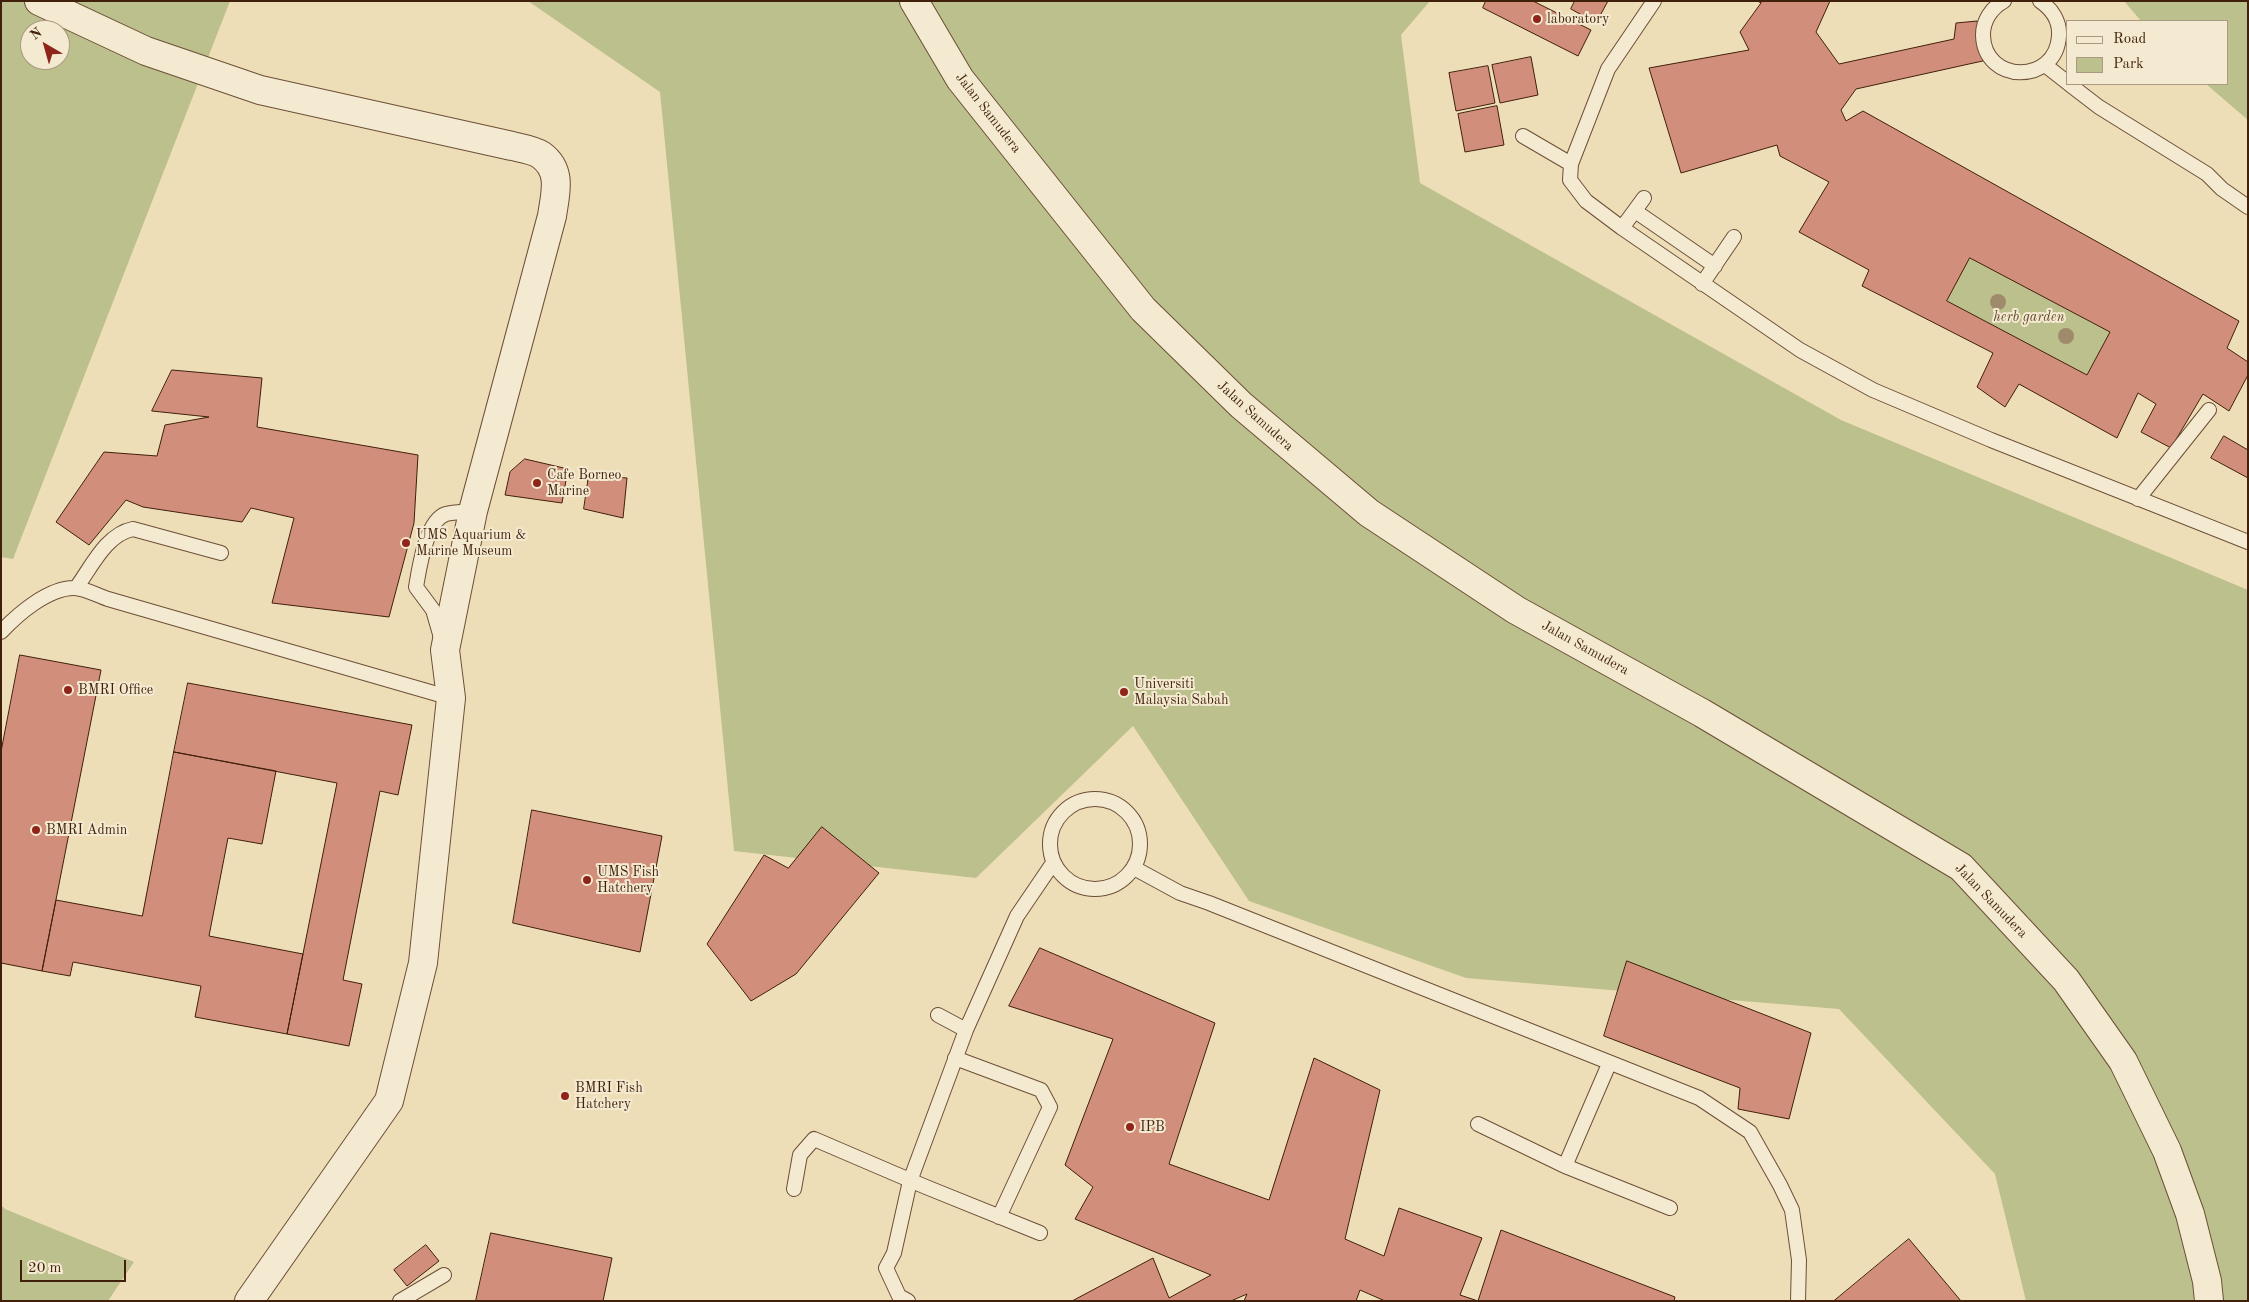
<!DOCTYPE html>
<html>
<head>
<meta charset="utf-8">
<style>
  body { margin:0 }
  #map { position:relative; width:2249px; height:1302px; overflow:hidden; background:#eedeb8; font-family:"Old Standard TT",serif }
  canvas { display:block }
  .frame { position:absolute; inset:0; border:2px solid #401f0b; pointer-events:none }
  .legend { position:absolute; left:2066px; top:20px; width:162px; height:65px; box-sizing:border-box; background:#f4ead1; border:1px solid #ac9982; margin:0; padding:6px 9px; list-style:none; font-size:15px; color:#401f0b }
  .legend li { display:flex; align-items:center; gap:10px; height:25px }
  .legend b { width:25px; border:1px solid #ac9982 }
  .north { position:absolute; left:20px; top:20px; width:50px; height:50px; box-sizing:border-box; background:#f4ead1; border:1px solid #ac9982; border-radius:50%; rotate:322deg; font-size:14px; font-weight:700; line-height:20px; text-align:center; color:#401f0b }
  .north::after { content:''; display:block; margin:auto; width:18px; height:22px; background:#8f2418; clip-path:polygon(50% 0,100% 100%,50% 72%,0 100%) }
  .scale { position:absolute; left:20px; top:1260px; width:106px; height:22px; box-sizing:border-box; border:2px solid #401f0b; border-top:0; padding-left:6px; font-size:15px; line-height:18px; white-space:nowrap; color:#401f0b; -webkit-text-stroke:4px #f4ead1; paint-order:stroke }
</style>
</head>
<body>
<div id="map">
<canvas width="2249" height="1302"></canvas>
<div class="frame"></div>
<ul class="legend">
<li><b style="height:6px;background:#f4ead1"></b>Road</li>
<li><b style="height:14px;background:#bcc08d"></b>Park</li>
</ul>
<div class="north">N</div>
<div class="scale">20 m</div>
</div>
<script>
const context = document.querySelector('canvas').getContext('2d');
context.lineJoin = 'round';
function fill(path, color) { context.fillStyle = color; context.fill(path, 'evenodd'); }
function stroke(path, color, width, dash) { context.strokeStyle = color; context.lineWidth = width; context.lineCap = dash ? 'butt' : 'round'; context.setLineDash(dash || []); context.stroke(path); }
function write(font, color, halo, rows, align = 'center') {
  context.font = font + ' "Old Standard TT",serif'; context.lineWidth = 4; context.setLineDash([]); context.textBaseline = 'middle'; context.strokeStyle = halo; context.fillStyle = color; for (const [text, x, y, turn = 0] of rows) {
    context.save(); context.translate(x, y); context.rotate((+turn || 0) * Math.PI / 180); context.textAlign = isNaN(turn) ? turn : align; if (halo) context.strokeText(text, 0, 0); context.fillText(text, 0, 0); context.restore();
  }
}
fill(new Path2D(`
  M1 1H230L13 559 1 557ZM30 30H60V60H30Z
  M528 1H1430L1401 35 1420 183 1841 420 2248 590V1301H2026L1995 1174 1839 1009 1466 978 1249 901 1133 726 976 878 734 851 660 92Z
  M2124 1H2248V120L2206 84H2228V21H2141Z
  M1970 258 2110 332 2087 375 1947 301Z
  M1 1205 5 1209 134 1262 108 1301H1Z`), '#bcc08d');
const building = new Path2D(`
  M1486 1H1533L1591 30 1578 56 1483 8Z
  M1575 1H1608L1596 23 1571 9Z
  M1757 1H1830L1816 32 1839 64 1954 39 1956 23 1977 21 1987 60 1856 89 1841 110 1846 121 1863 111 2239 321 2227 348 2248 362V375L2229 411 2203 394 2171 448 2141 432 2156 404 2138 393 2117 438 2019 384 2005 407 1977 387 1993 353 1862 286 1869 270 1799 232 1829 182 1780 156 1777 145 1681 173 1649 68 1749 50 1740 32 1761 3ZM1970 258 2110 332 2087 375 1947 301Z
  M1531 57 1538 95 1500 103 1492 65Z
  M1488 66 1495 103 1456 111 1449 73Z
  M1497 106 1504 145 1465 152 1458 114Z
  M172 370 262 378 257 427 418 455 414 523 389 617 272 603 294 518 251 508 242 522 143 507 126 500 89 545 56 522 104 452 157 456 165 425 209 417 152 411Z
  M2224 436 2248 450V478L2211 458Z
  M525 459 568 469 562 503 505 495 510 472Z
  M589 475 627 478 623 518 584 509Z
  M20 655 101 670 42 971 1 963V752Z
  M188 683 412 725 398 795 380 791 343 980 362 984 349 1046 287 1034 337 783 174 752Z
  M174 752 276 771 262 844 228 838 209 936 303 954 287 1034 195 1017 201 986 73 962 70 976 42 971 56 900 142 916Z
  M532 810 662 836 640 952 513 923Z
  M822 827 879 873 796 974 751 1001 707 944 764 855 788 868Z
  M1040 948 1215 1023 1169 1164 1269 1200 1314 1058 1380 1090 1345 1239 1384 1256 1399 1208 1482 1238 1460 1295 1478 1301 1501 1230 1675 1297 1674 1301H1385L1360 1290 1356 1301H1244L1247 1294 1231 1301H1072L1153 1258 1169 1298 1211 1275 1075 1219 1093 1187 1065 1165 1113 1039 1009 1006Z
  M1627 961 1811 1033 1789 1119 1738 1109 1740 1088 1604 1036Z
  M491 1233 612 1258 603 1301H476Z
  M1909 1239 1961 1301H1834Z
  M426 1245 439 1261 407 1286 394 1270Z`);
fill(building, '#d18e7a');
stroke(building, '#401f0b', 1);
const lane = new Path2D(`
  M1654 1 1608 69 1571 164 1570 180 1586 201 1622 228 1800 350 1873 390 1991 440 2248 542
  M2004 1C1991 8 1983 21 1983 35 1984 84 2056 85 2059 36 2060 21 2052 9 2040 1
  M2045 65 2068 83
  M2069 84 2099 107 2207 174 2222 189 2248 207
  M1523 136 1571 164
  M1635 211 1715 266
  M1622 228 1644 198
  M1702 284 1734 237
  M2138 499 2209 410
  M76 588C91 568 106 534 133 529L221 553
  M1 632C18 614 48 588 74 588 85 588 98 596 108 599L451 698
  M442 641 433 610 416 587C419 569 426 520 446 514 454 512 464 512 473 511
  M1050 844a45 45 0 1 1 90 0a45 45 0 1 1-90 0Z
  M1134 868 1180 893 1209 903 1699 1098 1750 1132 1780 1185 1792 1210 1799 1260 1798 1301
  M938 1015 966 1030
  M955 1058 1041 1090 1050 1107 999 1217
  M1609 1064 1565 1166 1670 1208
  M1478 1124 1565 1166
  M794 1189 800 1155 814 1139 926 1187 1040 1233
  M400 1301 444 1275
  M908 1301 899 1296 886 1268 894 1253 910 1181 966 1030 1017 916 1053 863`);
const street = new Path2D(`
  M39 1 146 51 260 90 512 146C520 148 534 150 541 155 563 171 555 194 552 216L473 511 445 650 451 698 423 963 389 1101 249 1301
  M914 1 960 79 1143 309 1241 405 1369 513 1516 610 1702 713 1961 867 2066 980 2123 1061 2167 1151 2190 1214 2207 1281 2209 1301`);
stroke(lane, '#6c4f36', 16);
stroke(street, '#6c4f36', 30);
stroke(lane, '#f4ead1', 14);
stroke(street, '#f4ead1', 28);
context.fillStyle = '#9f8b6b';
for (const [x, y] of [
  [1998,302],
  [2066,336]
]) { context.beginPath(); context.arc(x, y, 8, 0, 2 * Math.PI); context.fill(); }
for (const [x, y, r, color] of [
  [1537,19,5,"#8f2418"],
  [537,483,5,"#8f2418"],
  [406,543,5,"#8f2418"],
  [68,690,5,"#8f2418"],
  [1124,692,5,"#8f2418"],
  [36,830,5,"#8f2418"],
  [587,880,5,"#8f2418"],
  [565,1096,5,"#8f2418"],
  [1130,1127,5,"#8f2418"]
]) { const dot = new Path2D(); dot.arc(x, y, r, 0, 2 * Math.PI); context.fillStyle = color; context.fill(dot); stroke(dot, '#f4ead1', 2); }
write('14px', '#401f0b', '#f4ead1', [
  ["laboratory",1547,19],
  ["Cafe Borneo",547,475],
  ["Marine",547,491],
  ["UMS Aquarium &",416,535],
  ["Marine Museum",416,551],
  ["Universiti",1134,684],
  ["Malaysia Sabah",1134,700],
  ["BMRI Office",78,690],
  ["BMRI Admin",46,830],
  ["UMS Fish",597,872],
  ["Hatchery",597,888],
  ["BMRI Fish",575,1088],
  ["Hatchery",575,1104],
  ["IPB",1140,1127]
], 'left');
write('14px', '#401f0b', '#f4ead1', [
  ["Jalan Samudera",988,113,52],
  ["Jalan Samudera",1255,416,42],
  ["Jalan Samudera",1585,648,29],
  ["Jalan Samudera",1991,901,46]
]);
write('italic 14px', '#5f472c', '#f4ead1', [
  ["herb garden",2029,317]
]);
</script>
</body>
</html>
